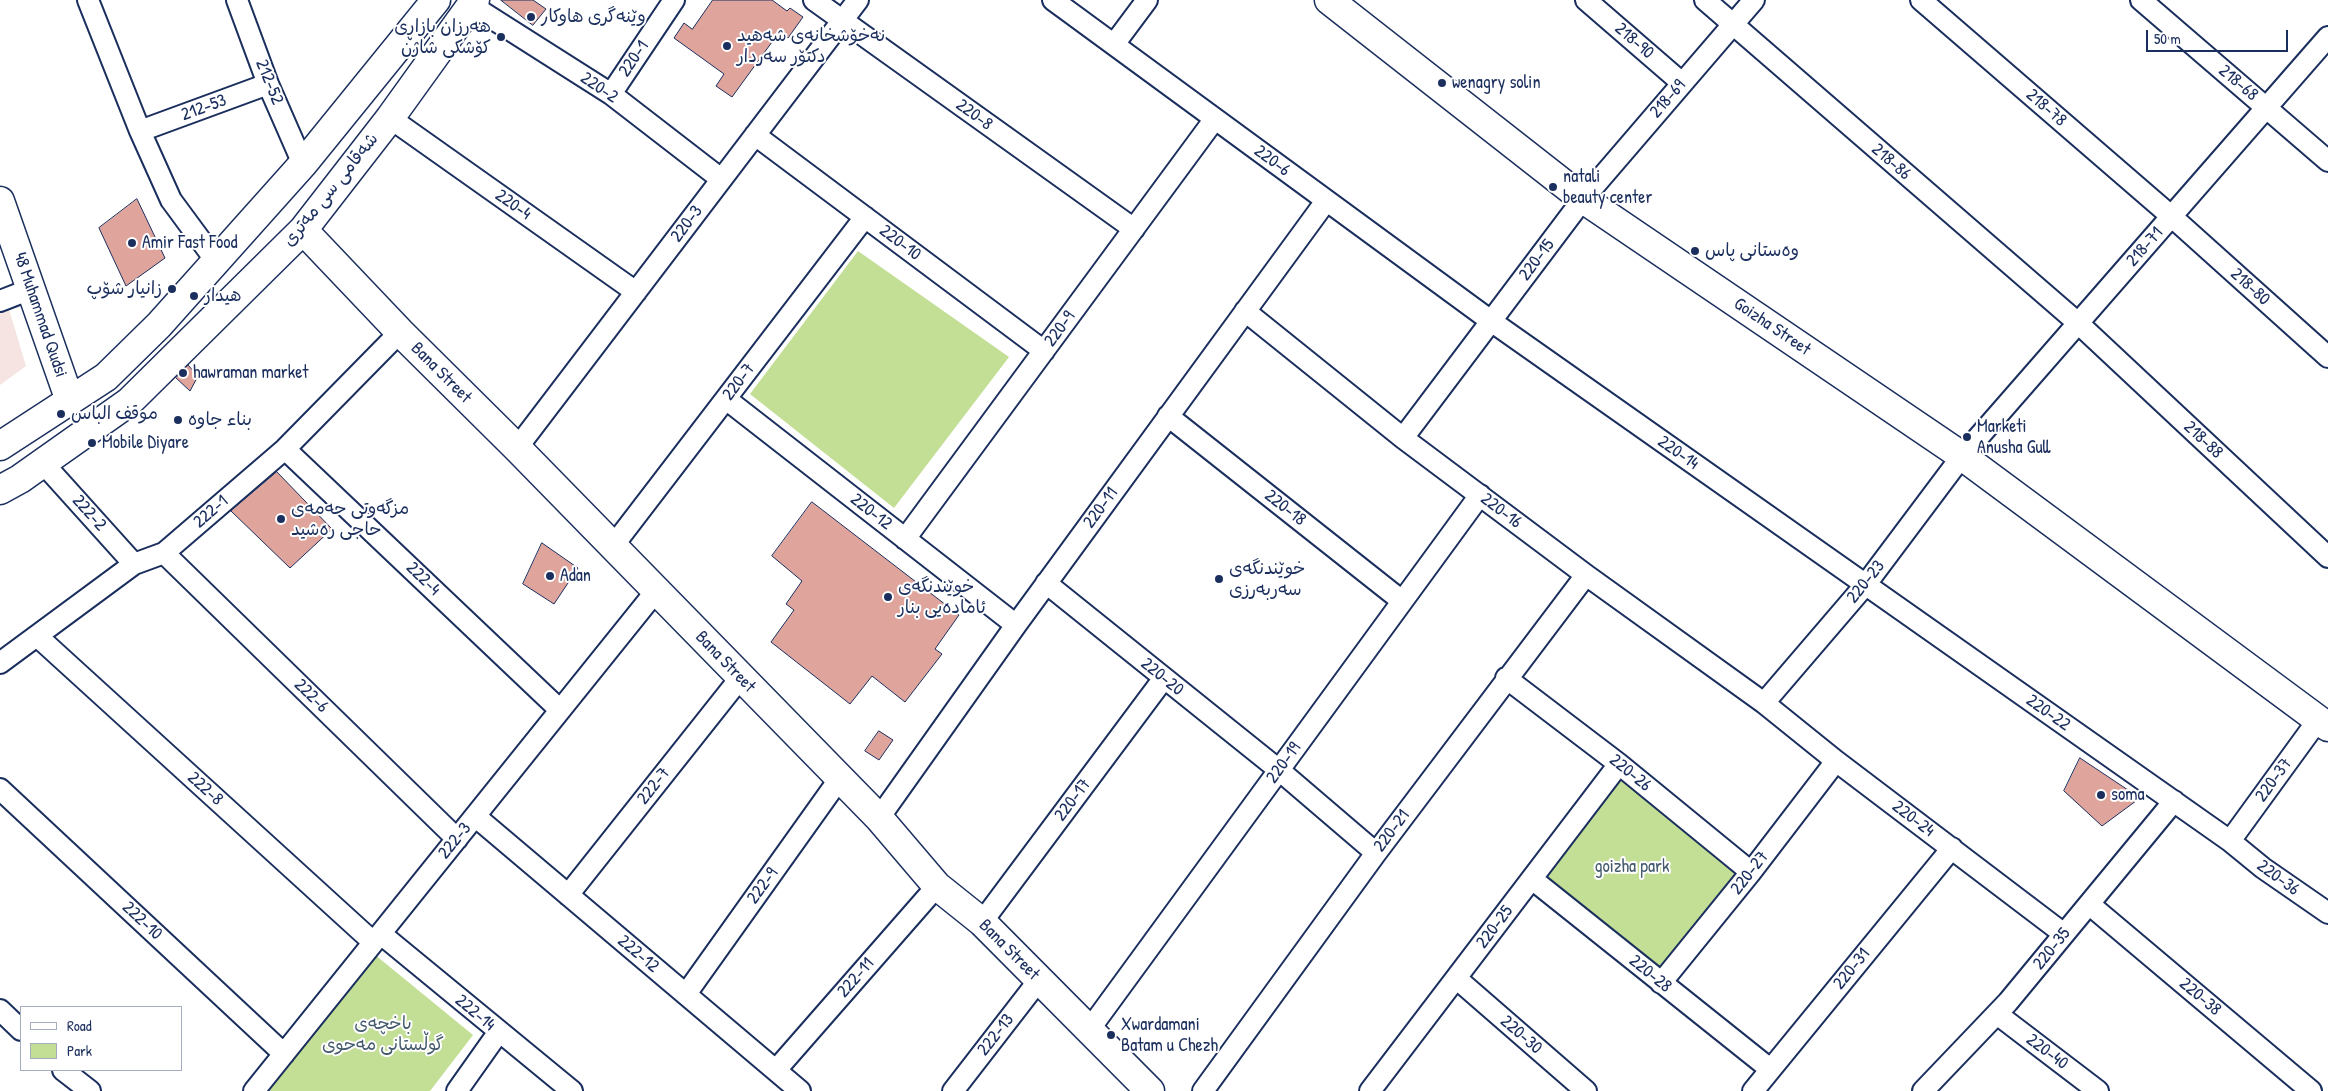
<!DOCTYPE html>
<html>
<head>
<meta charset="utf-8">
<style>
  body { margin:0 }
  #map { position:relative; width:2328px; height:1091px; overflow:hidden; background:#fff; font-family:"Patrick Hand",sans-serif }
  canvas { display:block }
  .legend { position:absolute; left:20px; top:1006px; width:162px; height:65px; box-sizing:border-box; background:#fff; border:1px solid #a4acbf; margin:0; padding:6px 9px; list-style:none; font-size:15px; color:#1b2f5e }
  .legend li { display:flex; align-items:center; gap:10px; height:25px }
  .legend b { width:25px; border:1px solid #a4acbf }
  .scale { position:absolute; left:2146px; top:30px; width:142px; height:22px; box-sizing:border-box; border:2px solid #1b2f5e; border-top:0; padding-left:6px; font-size:15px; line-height:18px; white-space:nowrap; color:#1b2f5e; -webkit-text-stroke:4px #fff; paint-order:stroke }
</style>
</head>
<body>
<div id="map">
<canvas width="2328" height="1091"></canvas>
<ul class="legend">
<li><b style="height:6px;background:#fff"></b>Road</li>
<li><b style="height:14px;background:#c3de95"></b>Park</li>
</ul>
<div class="scale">50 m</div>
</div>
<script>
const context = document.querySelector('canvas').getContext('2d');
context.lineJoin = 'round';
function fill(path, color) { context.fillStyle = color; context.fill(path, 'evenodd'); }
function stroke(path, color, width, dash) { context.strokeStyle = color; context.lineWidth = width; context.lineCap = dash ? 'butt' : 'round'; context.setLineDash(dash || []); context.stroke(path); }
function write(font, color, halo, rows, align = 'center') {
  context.font = font + ' "Patrick Hand","Playpen Sans Arabic",sans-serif'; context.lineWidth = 4; context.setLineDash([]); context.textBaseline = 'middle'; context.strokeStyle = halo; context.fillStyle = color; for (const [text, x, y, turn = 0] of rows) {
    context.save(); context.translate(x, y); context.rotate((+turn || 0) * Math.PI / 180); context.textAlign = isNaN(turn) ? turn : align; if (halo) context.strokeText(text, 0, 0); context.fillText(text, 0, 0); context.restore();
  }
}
fill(new Path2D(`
  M8 306 26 366 0 385V308Z`), '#f5e4e2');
fill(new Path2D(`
  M858 251 1009 357 894 508 750 394Z
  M1619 764 1751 872 1661 983 1532 879Z
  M374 954 473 1035 430 1091H263Z`), '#c3de95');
const building = new Path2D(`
  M501 0H533L546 9 533 25Z
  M713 0H772L787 11 790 8 803 17 788 38 780 31 732 97 716 86 724 74 674 38 684 23 692 29Z
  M137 199 165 258 126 286 99 228Z
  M188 365 198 376 190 391 176 378Z
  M277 472 332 529 290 568 231 511Z
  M812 502 959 615 935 649 942 654 905 702 872 676 850 704 771 642 794 610 786 604 802 581 772 556Z
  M542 543 578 568 554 604 523 584Z
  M879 731 893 740 879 760 865 751Z
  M2080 758 2140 798 2102 826 2064 791Z`);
fill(building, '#dfa59d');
stroke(building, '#1b2f5e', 1);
const street = new Path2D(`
  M88 0 140 131 171 200 216 261
  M237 0 268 84 303 164
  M814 0 1134 229
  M1053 0 1491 321 2230 841 2263 868 2328 913
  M1586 0 1682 83
  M1705 0 2078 323 2328 557
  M1921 0 2171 216 2328 357
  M2141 0 2328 161
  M471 5 611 94 721 179
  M1115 43 1147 0
  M611 94 674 0
  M390 118 636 292
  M140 131 268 84
  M755 135 1044 351
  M0 301 31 289
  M1245 311 1403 438 1586 575 1764 703 1836 761 2064 934
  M726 399 1016 625
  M1168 416 1402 601
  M1403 438 1583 199 1754 0
  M517 448 858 0
  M285 449 560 710
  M43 463 134 564
  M905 539 1214 120
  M613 546 865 217
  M164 553 457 839
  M1046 583 1279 770 1376 853
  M37 636 373 942
  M0 663 134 564 164 553 285 449 400 332
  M1506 678 1619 764 1751 872
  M1764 703 1866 584 1962 456 2328 37
  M0 789 284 1054
  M475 816 800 1091
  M879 818 1016 625 1326 201
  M2230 841 2318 720
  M1532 879 1770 1069
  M568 895 741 677
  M2089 904 2311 1091
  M982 922 1164 678
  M381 934 572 1091
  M1456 978 1586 1091
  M1661 983 1751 872 1836 761
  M686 994 840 778
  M0 1010 21 1030
  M1997 1014 2098 1091
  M1089 1030 1480 495
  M63 1070 90 1091
  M776 1070 937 886
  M254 1091 656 591
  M457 1091 498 1033
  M953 1091 1039 980
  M1203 1091 1376 853 1586 575
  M1370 1091 1619 764
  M1753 1091 1952 848
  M1923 1091 2008 1002 2174 801`);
const secondary = new Path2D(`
  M1329 0 1583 199 1962 456 2328 727
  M0 201 70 401
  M303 230 400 332 517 448 879 818 937 886 982 922 1150 1091
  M0 446 106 377 159 325 303 164 436 0
  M0 490 20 479 129 402 303 230 390 118 475 0`);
stroke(street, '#1b2f5e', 24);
stroke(secondary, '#1b2f5e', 31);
stroke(street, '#fff', 20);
stroke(secondary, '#fff', 28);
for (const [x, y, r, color] of [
  [531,17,5,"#1b2f5e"],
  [501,37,5,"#1b2f5e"],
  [727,46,5,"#1b2f5e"],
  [1442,83,5,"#1b2f5e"],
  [1553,187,5,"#1b2f5e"],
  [132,243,5,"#1b2f5e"],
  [1695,251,5,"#1b2f5e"],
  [172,289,5,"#1b2f5e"],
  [194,296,5,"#1b2f5e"],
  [183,373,5,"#1b2f5e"],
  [61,414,5,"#1b2f5e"],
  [178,420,5,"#1b2f5e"],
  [1967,437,5,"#1b2f5e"],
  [92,443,5,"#1b2f5e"],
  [281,519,5,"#1b2f5e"],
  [550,576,5,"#1b2f5e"],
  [1219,579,5,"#1b2f5e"],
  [888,597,5,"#1b2f5e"],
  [2101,795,5,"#1b2f5e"],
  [1111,1035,5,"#1b2f5e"]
]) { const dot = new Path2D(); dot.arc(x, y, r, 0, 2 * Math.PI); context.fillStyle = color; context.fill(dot); stroke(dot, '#fff', 2); }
write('18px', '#1b2f5e', '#fff', [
  ["وێنەگری هاوکار",541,17],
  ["ھەرزان بازاڕی",491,27,"right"],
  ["كۆشكی شاژن",491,48,"right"],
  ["نەخۆشخانەی شەهید",737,36],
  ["دکتۆر سەردار",737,57],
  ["wenagry solin",1452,83],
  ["natali",1563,177],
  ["beauty center",1563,198],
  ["Amir Fast Food",142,243],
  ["وەستانی پاس",1705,251],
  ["زانیار شۆپ",162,289,"right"],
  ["هيدار",204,296],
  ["hawraman market",193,373],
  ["موقف الباس",71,414],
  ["بناء جاوە",188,420],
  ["Marketi",1977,427],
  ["Anusha Gull",1977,448],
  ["Mobile Diyare",102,443],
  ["مزگەوتی حەمەی",291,509],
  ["حاجی رەشید",291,530],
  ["خوێندنگەی",1229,569],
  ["سەربەرزی",1229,590],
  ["Adan",560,576],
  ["خوێندنگەی",898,587],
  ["ئامادەیی بنار",898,608],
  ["soma",2111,795],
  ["Xwardamani",1121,1025],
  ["Batam u Chezh",1121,1046]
], 'left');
write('18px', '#1b2f5e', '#fff', [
  ["218-90",1634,41,41],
  ["220-1",634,59,-56],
  ["212-52",269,82,68],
  ["218-68",2238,83,40],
  ["220-2",599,88,34],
  ["218-69",1668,99,-49],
  ["212-53",204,108,-20],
  ["218-78",2046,108,41],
  ["220-8",974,115,36],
  ["220-6",1272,161,36],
  ["218-86",1891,162,41],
  ["شەقامی سی مەتری",331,190,-51],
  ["220-4",513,205,35],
  ["220-3",687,224,-53],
  ["220-10",900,243,37],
  ["218-71",2145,247,-49],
  ["220-15",1537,260,-53],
  ["218-80",2250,287,42],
  ["48 Muhammad Qudsi",40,315,71],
  ["Goizha Street",1772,327,34],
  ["220-9",1060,329,-54],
  ["Bana Street",441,373,45],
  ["220-7",739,382,-53],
  ["218-88",2203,440,43],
  ["220-14",1678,453,35],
  ["220-11",1101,508,-54],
  ["220-18",1285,508,38],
  ["220-16",1501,511,37],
  ["222-1",211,512,-41],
  ["220-12",871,512,38],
  ["222-2",89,513,48],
  ["222-4",423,579,44],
  ["220-23",1866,582,-51],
  ["Bana Street",725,662,46],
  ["220-20",1162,677,39],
  ["222-6",311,696,44],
  ["220-22",2048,713,35],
  ["220-19",1284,763,-54],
  ["220-26",1630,773,39],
  ["220-37",2274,780,-54],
  ["222-7",654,786,-52],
  ["222-8",205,789,42],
  ["220-17",1073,800,-53],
  ["220-24",1913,819,37],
  ["220-21",1392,831,-53],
  ["222-3",455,841,-51],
  ["220-27",1750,873,-52],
  ["220-36",2278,878,36],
  ["222-9",763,886,-54],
  ["222-10",142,921,43],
  ["220-25",1495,927,-53],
  ["220-35",2052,949,-51],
  ["Bana Street",1009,950,45],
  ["222-12",638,954,40],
  ["220-31",1852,969,-51],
  ["220-28",1650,974,39],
  ["222-11",856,978,-49],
  ["220-38",2200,997,40],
  ["222-14",475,1013,40],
  ["222-13",996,1035,-52],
  ["220-30",1521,1035,41],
  ["220-40",2047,1052,37]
]);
write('18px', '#455b6c', '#fff', [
  ["goizha park",1632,867],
  ["باخچەی",383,1024],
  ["گوڵستانی مەحوی",383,1045]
]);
</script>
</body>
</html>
